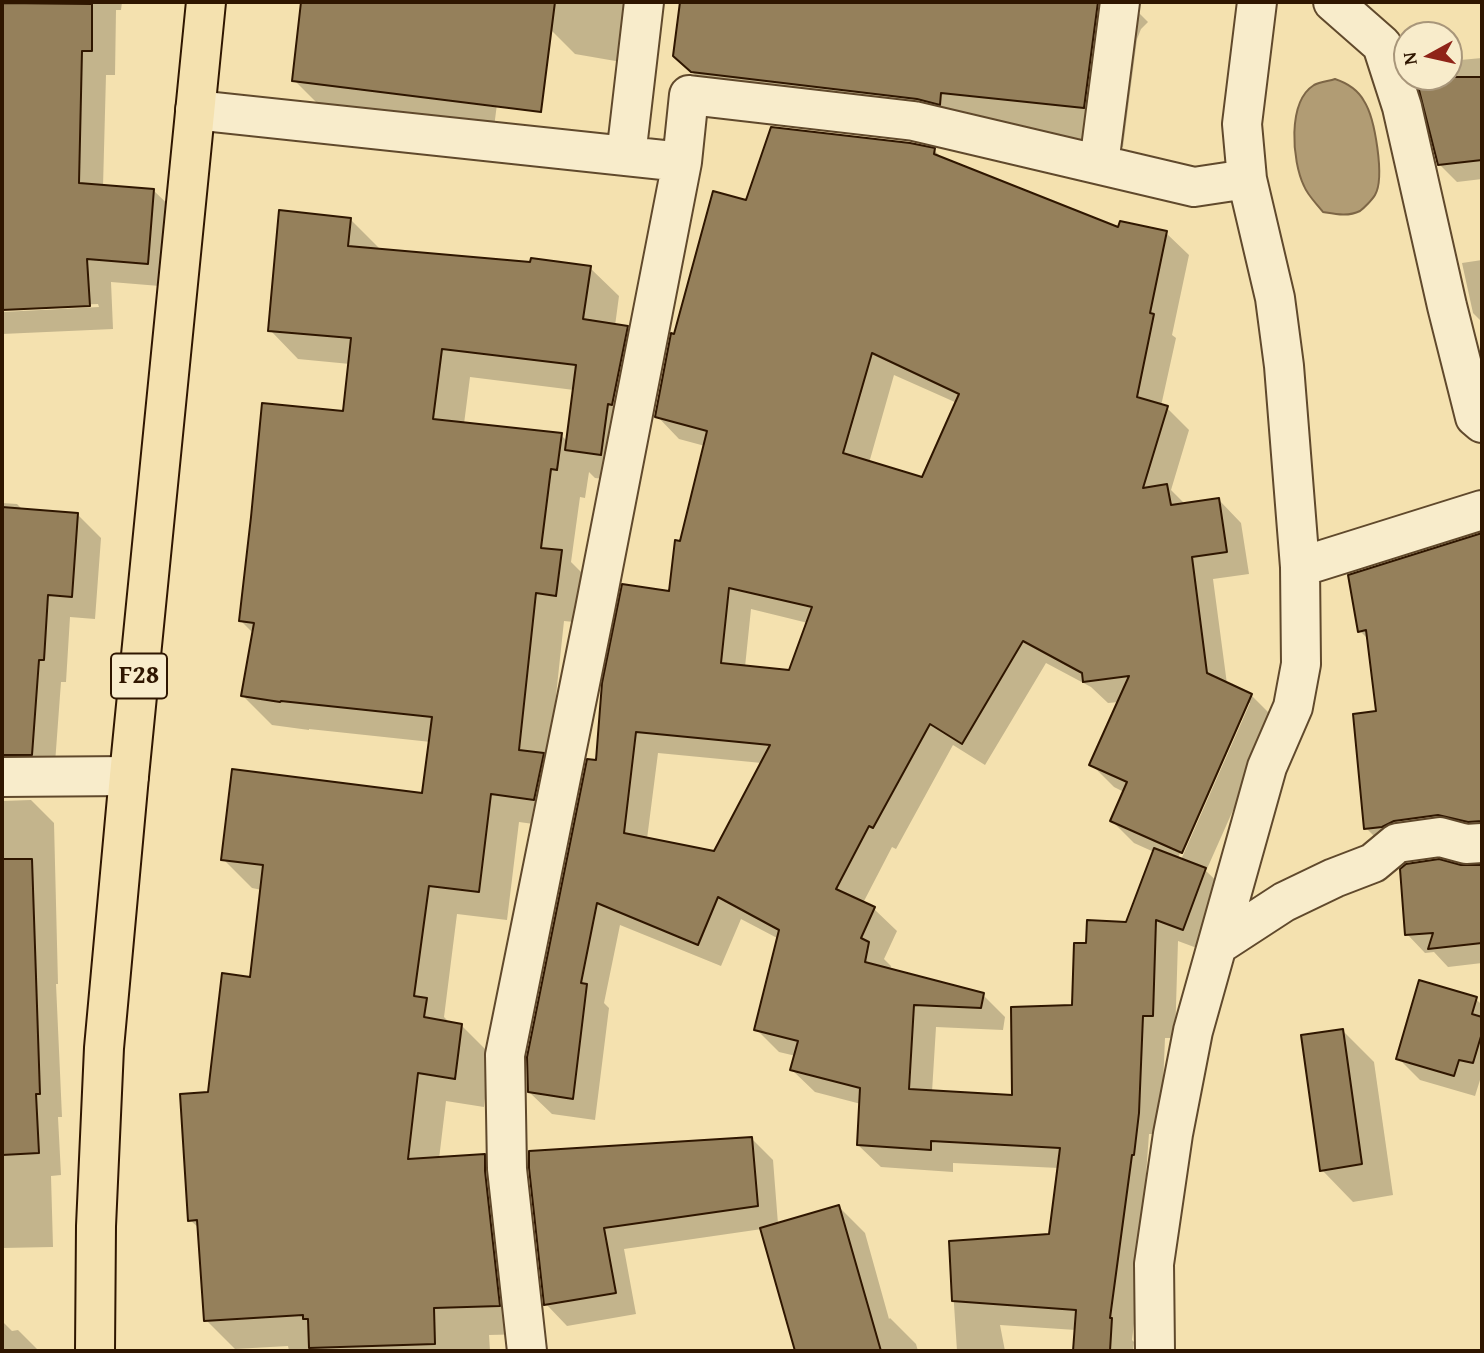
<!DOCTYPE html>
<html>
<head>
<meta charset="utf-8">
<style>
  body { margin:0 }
  #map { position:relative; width:1484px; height:1353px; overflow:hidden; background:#f4e1af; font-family:"Gentium Book Plus",serif }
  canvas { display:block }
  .frame { position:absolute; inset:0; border:4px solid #2f1600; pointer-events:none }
  .north { position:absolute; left:1393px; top:21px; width:70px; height:70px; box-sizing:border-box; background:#f8eccb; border:2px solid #a8967a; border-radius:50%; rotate:262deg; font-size:19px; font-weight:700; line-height:28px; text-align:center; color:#2f1600 }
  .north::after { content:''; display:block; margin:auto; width:24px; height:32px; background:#8f2418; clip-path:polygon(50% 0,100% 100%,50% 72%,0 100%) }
</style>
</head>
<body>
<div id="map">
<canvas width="1484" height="1353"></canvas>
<div class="frame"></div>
<div class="north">N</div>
</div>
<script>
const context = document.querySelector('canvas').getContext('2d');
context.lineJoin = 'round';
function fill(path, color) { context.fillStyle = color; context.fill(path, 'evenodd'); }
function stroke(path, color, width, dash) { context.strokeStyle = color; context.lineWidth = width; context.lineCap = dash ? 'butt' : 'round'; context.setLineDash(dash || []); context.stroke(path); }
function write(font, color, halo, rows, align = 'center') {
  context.font = font + ' "Gentium Book Plus",serif'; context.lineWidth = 7; context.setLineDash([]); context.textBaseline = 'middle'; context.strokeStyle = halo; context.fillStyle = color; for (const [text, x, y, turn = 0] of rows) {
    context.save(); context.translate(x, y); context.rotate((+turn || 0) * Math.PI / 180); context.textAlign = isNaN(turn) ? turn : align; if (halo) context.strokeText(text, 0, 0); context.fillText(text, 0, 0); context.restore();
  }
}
const water = new Path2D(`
  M1335 79C1347 83 1358 90 1364 101 1375 118 1385 178 1375 195 1372 200 1364 208 1360 211 1348 217 1335 214 1323 212 1317 204 1308 196 1304 186 1292 161 1287 102 1314 85 1320 82 1329 81 1335 79Z`);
fill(water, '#b19c74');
stroke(water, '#7d6646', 2);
fill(new Path2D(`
  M2 2H122L121 10H116L115 75H106L103 187 153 190 178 214 172 287 111 282 113 329 2 334V312L99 307 98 304 2 308Z
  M303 2H491L508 19 493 135 328 114 294 80Z
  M541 2H637L627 63 575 54 539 18Z
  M682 2H1128L1148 22 1141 29 1137 39 1123 147 981 131 715 95 675 55Z
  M1482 58V179L1457 182 1439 164 1420 77H1449V61Z
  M934 150 943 159 1120 230 1166 233 1189 255 1172 335 1176 338 1161 406 1167 408 1189 430 1171 490 1186 505 1219 500 1241 523 1249 574 1213 579 1227 684 1251 695 1274 718 1206 871 1228 892 1205 951 1178 941 1175 1038H1165L1161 1134H1149L1137 1299 1132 1340 1134 1342 1133 1351H1074L1076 1330 1000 1325 1005 1351H957L950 1242 1050 1236 1059 1168 953 1163V1172L881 1167 858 1145 861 1104 815 1092 792 1070 796 1056 779 1052 756 1029 779 939 741 919 721 966 620 925 604 1003 609 1008 595 1120 552 1114 529 1092 597 762 671 592 705 446 679 439 657 416 675 336 747 202ZM894 375 957 403 923 479 869 463ZM751 609 808 623 791 671 745 667ZM1046 663 1091 687 1108 703 1119 702 1091 764 1114 787 1124 792 1112 821 1134 843 1154 852 1127 923 1087 945 1074 1007 1014 1097 932 1092 936 1027 1003 1030 1005 1017 983 995 890 970 891 966 884 959 897 931 874 909 863 903 892 847 896 849 953 745 985 765ZM1246 703H1250L1180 862 1177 860ZM658 753 762 763 715 853 647 839Z
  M350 219 379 248V250L590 268 619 296 615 326 627 328 656 357 630 482 595 478 589 472 585 498 580 497 571 562 590 581 584 623 564 621 549 761 563 828 519 822 507 920 457 914 444 1017 450 1023 461 1025 490 1054 484 1107 446 1101 439 1159 484 1156 513 1185 528 1334 489 1335 490 1351H289L288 1346 235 1349 206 1320 200 1229 190 1220 209 1094 252 979 262 890 252 888 223 859 424 795 431 742 309 729V730L272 725 243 696 254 634 241 621 344 413 350 364 298 359 270 330ZM470 377 574 390 568 442 561 435 464 424Z
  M1482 260V322L1473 313 1462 263Z
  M2 503 17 504 23 510 78 515 101 538 95 619 70 617 66 682H61L54 777 6 789 2 801 31 800 54 823 58 984H56L62 1117H58L61 1175 51 1176 53 1247 2 1248Z
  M1482 535V838L1384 846 1366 828 1378 713 1369 640 1360 631 1350 576Z
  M1482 866V963L1448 967 1434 952 1425 953 1407 934 1461 867Z
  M1476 999 1482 1005V1081L1480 1080 1475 1096 1420 1080 1398 1058Z
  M1343 1031 1374 1062 1393 1195 1353 1202 1322 1170Z
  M751 1138 773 1160 778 1224 839 1207 865 1233 889 1319 890 1318 916 1344 918 1351H797L762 1229 624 1249 636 1314 567 1326 546 1304 531 1168Z
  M3 1322 12 1331 18 1330 39 1351H2V1323Z`), '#0003');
const building = new Path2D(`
  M301 2H555L541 112 292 81Z
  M680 2H1098L1084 108 941 93 940 105 917 99 691 72 673 56Z
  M2 3 92 4V51H82L79 183 154 189 148 264 87 259 90 306 2 310Z
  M1418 77H1482V160L1438 165 1419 90Z
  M771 127 910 143 935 148 934 154 1118 227 1120 221 1167 231 1150 313 1154 314 1137 397 1168 406 1143 488 1167 484 1171 505 1219 498 1227 552 1192 557 1207 673 1252 694 1182 853 1110 821 1127 782 1089 765 1129 676 1083 682 1082 673 1023 641 962 744 930 724 873 828 869 826 836 889 875 907 861 938 869 942 865 962 984 993 981 1008 914 1005 909 1089 1012 1095 1011 1007 1072 1005 1074 943H1086L1087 920 1126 922 1154 848 1206 868 1183 930 1156 920 1153 1016H1143L1139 1113 1134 1155H1132L1110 1318H1112L1110 1351H1073L1076 1310 952 1301 949 1241 1049 1234 1060 1148 931 1141V1150L857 1145 860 1088 790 1070 798 1041 754 1030 779 930 718 897 698 945 597 903 581 983 587 984 573 1099 528 1092 527 1057 587 759 596 760 602 683 622 584 669 591 675 540 680 541 707 431 655 417 671 333 674 334 713 191 746 200ZM872 353 959 394 922 477 843 453ZM729 588 812 607 789 670 721 663ZM636 732 770 745 714 851 624 833Z
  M279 210 351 218 348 246 530 262 531 258 591 266 583 319 628 326 612 405 608 404 601 455 565 450 576 365 442 349 433 419 562 433 557 470 551 469 541 548 562 550 556 596 536 593 519 750 544 753 534 800 491 794 479 892 429 886 414 996 427 998 424 1017 462 1024 455 1079 418 1073 408 1159 485 1154V1171L500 1306 434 1308 435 1344 309 1348 308 1319H303V1315L204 1321 197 1220 188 1221 180 1094 208 1092 222 973 250 977 263 865 221 860 232 769 422 793 432 717 281 701 280 702 241 696 254 623 239 621 251 517 262 403 343 411 351 338 268 331Z
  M2 507 78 513 72 597 48 595 44 660H39L32 755H2Z
  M1482 533V821L1468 822 1438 815 1394 821 1382 827 1364 829 1353 714 1376 711 1366 630 1358 632 1348 575Z
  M2 859H32L40 1094H36L39 1153 2 1155Z
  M1439 859 1461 865H1482V943L1428 949 1433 933 1405 935 1400 869 1406 864Z
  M1419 980 1477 997 1472 1014 1482 1017V1033L1473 1063 1459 1060 1454 1076 1396 1059Z
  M1343 1029 1362 1164 1320 1171 1301 1035Z
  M752 1137 758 1206 604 1228 616 1293 544 1305 529 1168V1151Z
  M839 1205 881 1351H795L760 1228Z`);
fill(building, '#95805b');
stroke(building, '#2f1600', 2);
const minor = new Path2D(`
  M1333 2 1382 45 1402 107 1447 306 1475 417 1482 423
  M195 110 682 162 689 95 914 121 1194 187 1247 179 1275 298 1284 366 1300 567 1301 664 1293 707 1267 767 1193 1031 1173 1134 1154 1264 1155 1351
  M626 156 644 2
  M1099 164 1120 2
  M1247 179 1242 124 1257 2
  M1300 567 1482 510
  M2 777 129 776
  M1218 945 1284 902 1334 878 1373 863 1397 843 1440 837 1466 844 1482 843
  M527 1351 507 1169 505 1055 595 609 682 162`);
const primary = new Path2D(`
  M95 1351 96 1226 104 1048 129 776 206 2`);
stroke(minor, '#60492c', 42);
stroke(primary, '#2f1600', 42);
stroke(minor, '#f8eccb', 38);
stroke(primary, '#f4e1af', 38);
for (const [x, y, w] of [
  [139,676,56]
]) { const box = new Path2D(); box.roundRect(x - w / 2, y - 22.5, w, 45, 5); context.fillStyle = '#f8eccb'; context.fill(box); stroke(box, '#2f1600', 2); }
write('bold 26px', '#2f1600', null, [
  ["F28",139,676]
]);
</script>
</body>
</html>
